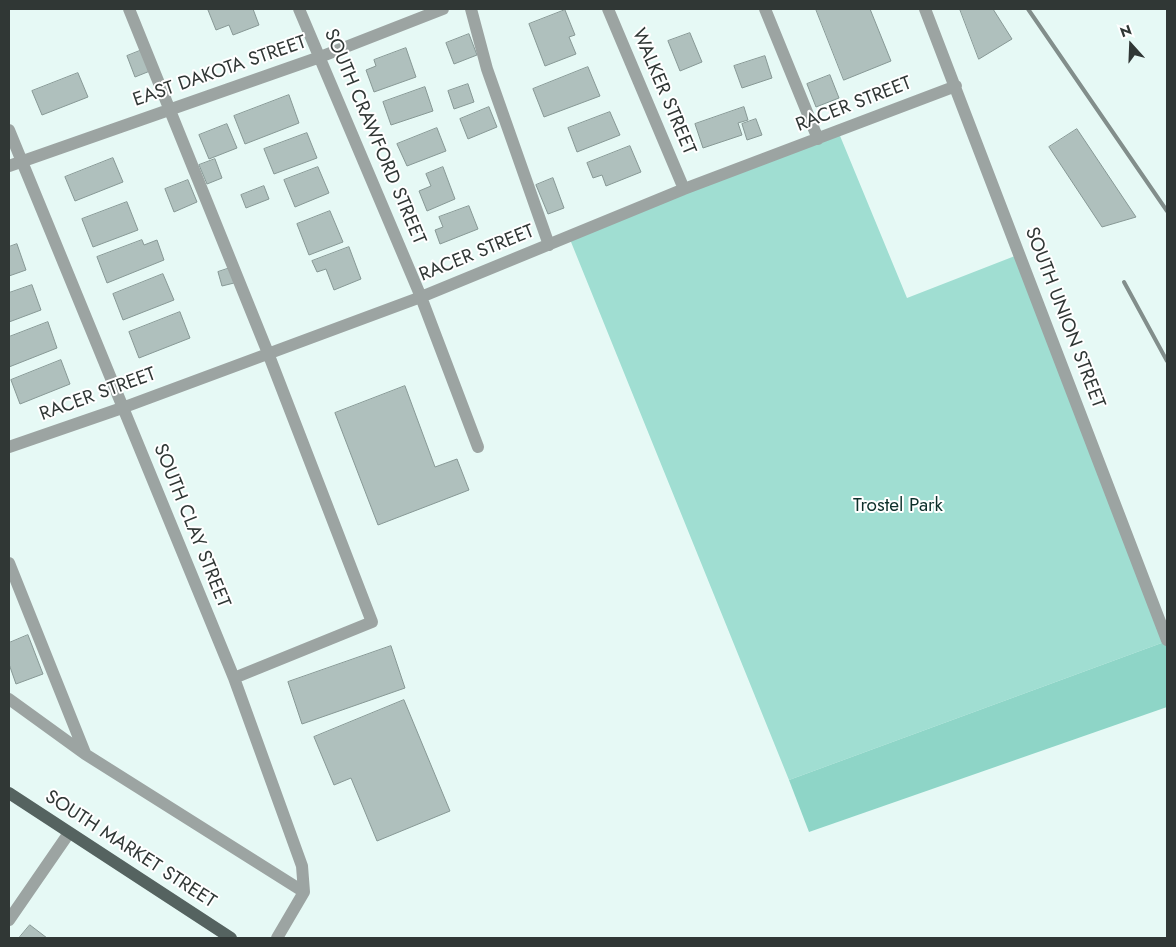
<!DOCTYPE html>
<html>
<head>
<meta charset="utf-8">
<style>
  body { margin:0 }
  #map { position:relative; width:1176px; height:947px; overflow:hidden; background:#e6f9f5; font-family:Jost,sans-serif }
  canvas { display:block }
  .frame { position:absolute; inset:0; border:10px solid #303735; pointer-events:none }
  .north { position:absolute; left:1106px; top:20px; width:50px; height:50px; -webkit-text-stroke:4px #fff; paint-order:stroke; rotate:340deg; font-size:14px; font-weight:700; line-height:20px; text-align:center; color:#303735 }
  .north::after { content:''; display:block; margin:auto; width:18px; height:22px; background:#303735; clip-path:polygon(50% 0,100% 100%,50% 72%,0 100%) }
</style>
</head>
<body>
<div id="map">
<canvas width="1176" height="947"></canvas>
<div class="frame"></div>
<div class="north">N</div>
</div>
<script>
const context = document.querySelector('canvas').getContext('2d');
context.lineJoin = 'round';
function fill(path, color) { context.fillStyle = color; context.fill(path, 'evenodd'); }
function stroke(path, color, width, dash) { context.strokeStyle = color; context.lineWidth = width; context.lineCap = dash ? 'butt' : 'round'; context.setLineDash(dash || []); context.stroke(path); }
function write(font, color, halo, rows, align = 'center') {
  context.font = font + ' Jost,sans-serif'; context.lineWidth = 4; context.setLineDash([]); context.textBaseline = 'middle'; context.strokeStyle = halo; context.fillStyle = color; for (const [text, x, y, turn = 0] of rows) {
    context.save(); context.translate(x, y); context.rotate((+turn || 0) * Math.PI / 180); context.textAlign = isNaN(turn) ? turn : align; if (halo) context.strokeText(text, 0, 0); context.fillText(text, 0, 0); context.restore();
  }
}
fill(new Path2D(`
  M838 131 907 298 1020 254 1167 641 789 780 569 237Z`), '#a0ded2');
fill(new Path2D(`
  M1167 641V707L809 832 789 780Z`), '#8ed5c7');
const building = new Path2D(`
  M210 9H253L259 25 233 35 229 25 216 30 208 10Z
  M816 9H870L891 61 844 80Z
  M960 9H993L1012 39 979 59Z
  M565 10 575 35 569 37 576 54 545 66 529 24Z
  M690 33 702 62 680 71 668 41Z
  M469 34 477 55 454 64 446 43Z
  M406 48 416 77 374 92 366 70 376 66 374 60Z
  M142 50 150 71 135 77 127 56Z
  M765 56 772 78 742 88 734 66Z
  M588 67 600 96 544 117 533 89Z
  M78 73 88 97 42 115 32 91Z
  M830 75 839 98 816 107 807 84Z
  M468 84 474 102 454 109 448 91Z
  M425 87 433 111 391 125 383 102Z
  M289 95 299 123 245 144 234 116Z
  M489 107 497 127 468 139 460 119Z
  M744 107 748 120 738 123 742 135 703 148 695 124Z
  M610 112 620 135 577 152 568 128Z
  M756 119 762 135 747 140 742 124Z
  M227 124 237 148 209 159 199 135Z
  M437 128 446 151 407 166 397 144Z
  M1077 129 1136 217 1102 227 1049 147Z
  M307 133 317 158 274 174 264 149Z
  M630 146 641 172 606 186 602 175 593 178 587 163Z
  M113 158 123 182 75 201 65 177Z
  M215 159 222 178 207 184 199 165Z
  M318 167 329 193 295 207 284 180Z
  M443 167 455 199 427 211 419 191 431 186 426 174Z
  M553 178 564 208 548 214 536 185Z
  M188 180 197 202 174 212 165 189Z
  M264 186 269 199 246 208 241 195Z
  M127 202 138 230 93 247 82 219Z
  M469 206 478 229 440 244 435 230 443 227 439 217Z
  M330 211 343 242 309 255 297 224Z
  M142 240 144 245 157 240 164 260 107 283 97 257Z
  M17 244 26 270 9 276V247Z
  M349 247 361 279 334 290 326 269 317 272 312 261Z
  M230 268 234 283 222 286 218 272Z
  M163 274 174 300 123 320 113 294Z
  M32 285 41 310 9 322V293Z
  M180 312 190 338 139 358 129 332Z
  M48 322 57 348 9 367V337Z
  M61 360 70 384 20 404 11 380Z
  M405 386 435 467 457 459 469 490 378 525 335 413Z
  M28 635 43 674 16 684 9 664V643Z
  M391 646 405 688 302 724 288 682Z
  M404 700 450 811 377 841 351 778 334 785 314 737Z
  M30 925 47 938H19Z`);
fill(building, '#afc0bd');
stroke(building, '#879895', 1);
stroke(new Path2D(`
  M129 9 268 353 372 622 234 678
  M299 9 421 297 478 447
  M471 9 487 69 549 245
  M608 9 684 189
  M765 9 818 139
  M925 9 1167 640
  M9 130 234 678 302 866 304 892 277 938
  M9 166 320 57 443 9
  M9 447 122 408 421 297 684 189 956 86
  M9 563 85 753
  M9 699 85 754 304 892
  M9 920 69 833`), '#9ca4a2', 12);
stroke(new Path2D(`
  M9 793 231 938`), '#556360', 12);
stroke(new Path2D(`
  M1028 9 1167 211
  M1124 282 1167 361`), '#828e8b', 4);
write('19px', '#303735', '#fff', [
  ["EAST DAKOTA STREET",220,72,-19],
  ["WALKER STREET",663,92,67],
  ["RACER STREET",854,105,-21],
  ["SOUTH CRAWFORD STREET",374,137,67],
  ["RACER STREET",477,254,-22],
  ["SOUTH UNION STREET",1064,318,69],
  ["RACER STREET",98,395,-20],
  ["SOUTH CLAY STREET",191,526,68],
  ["SOUTH MARKET STREET",130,850,33]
]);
write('19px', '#0d302b', '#fff', [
  ["Trostel Park",898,506]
]);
</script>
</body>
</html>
